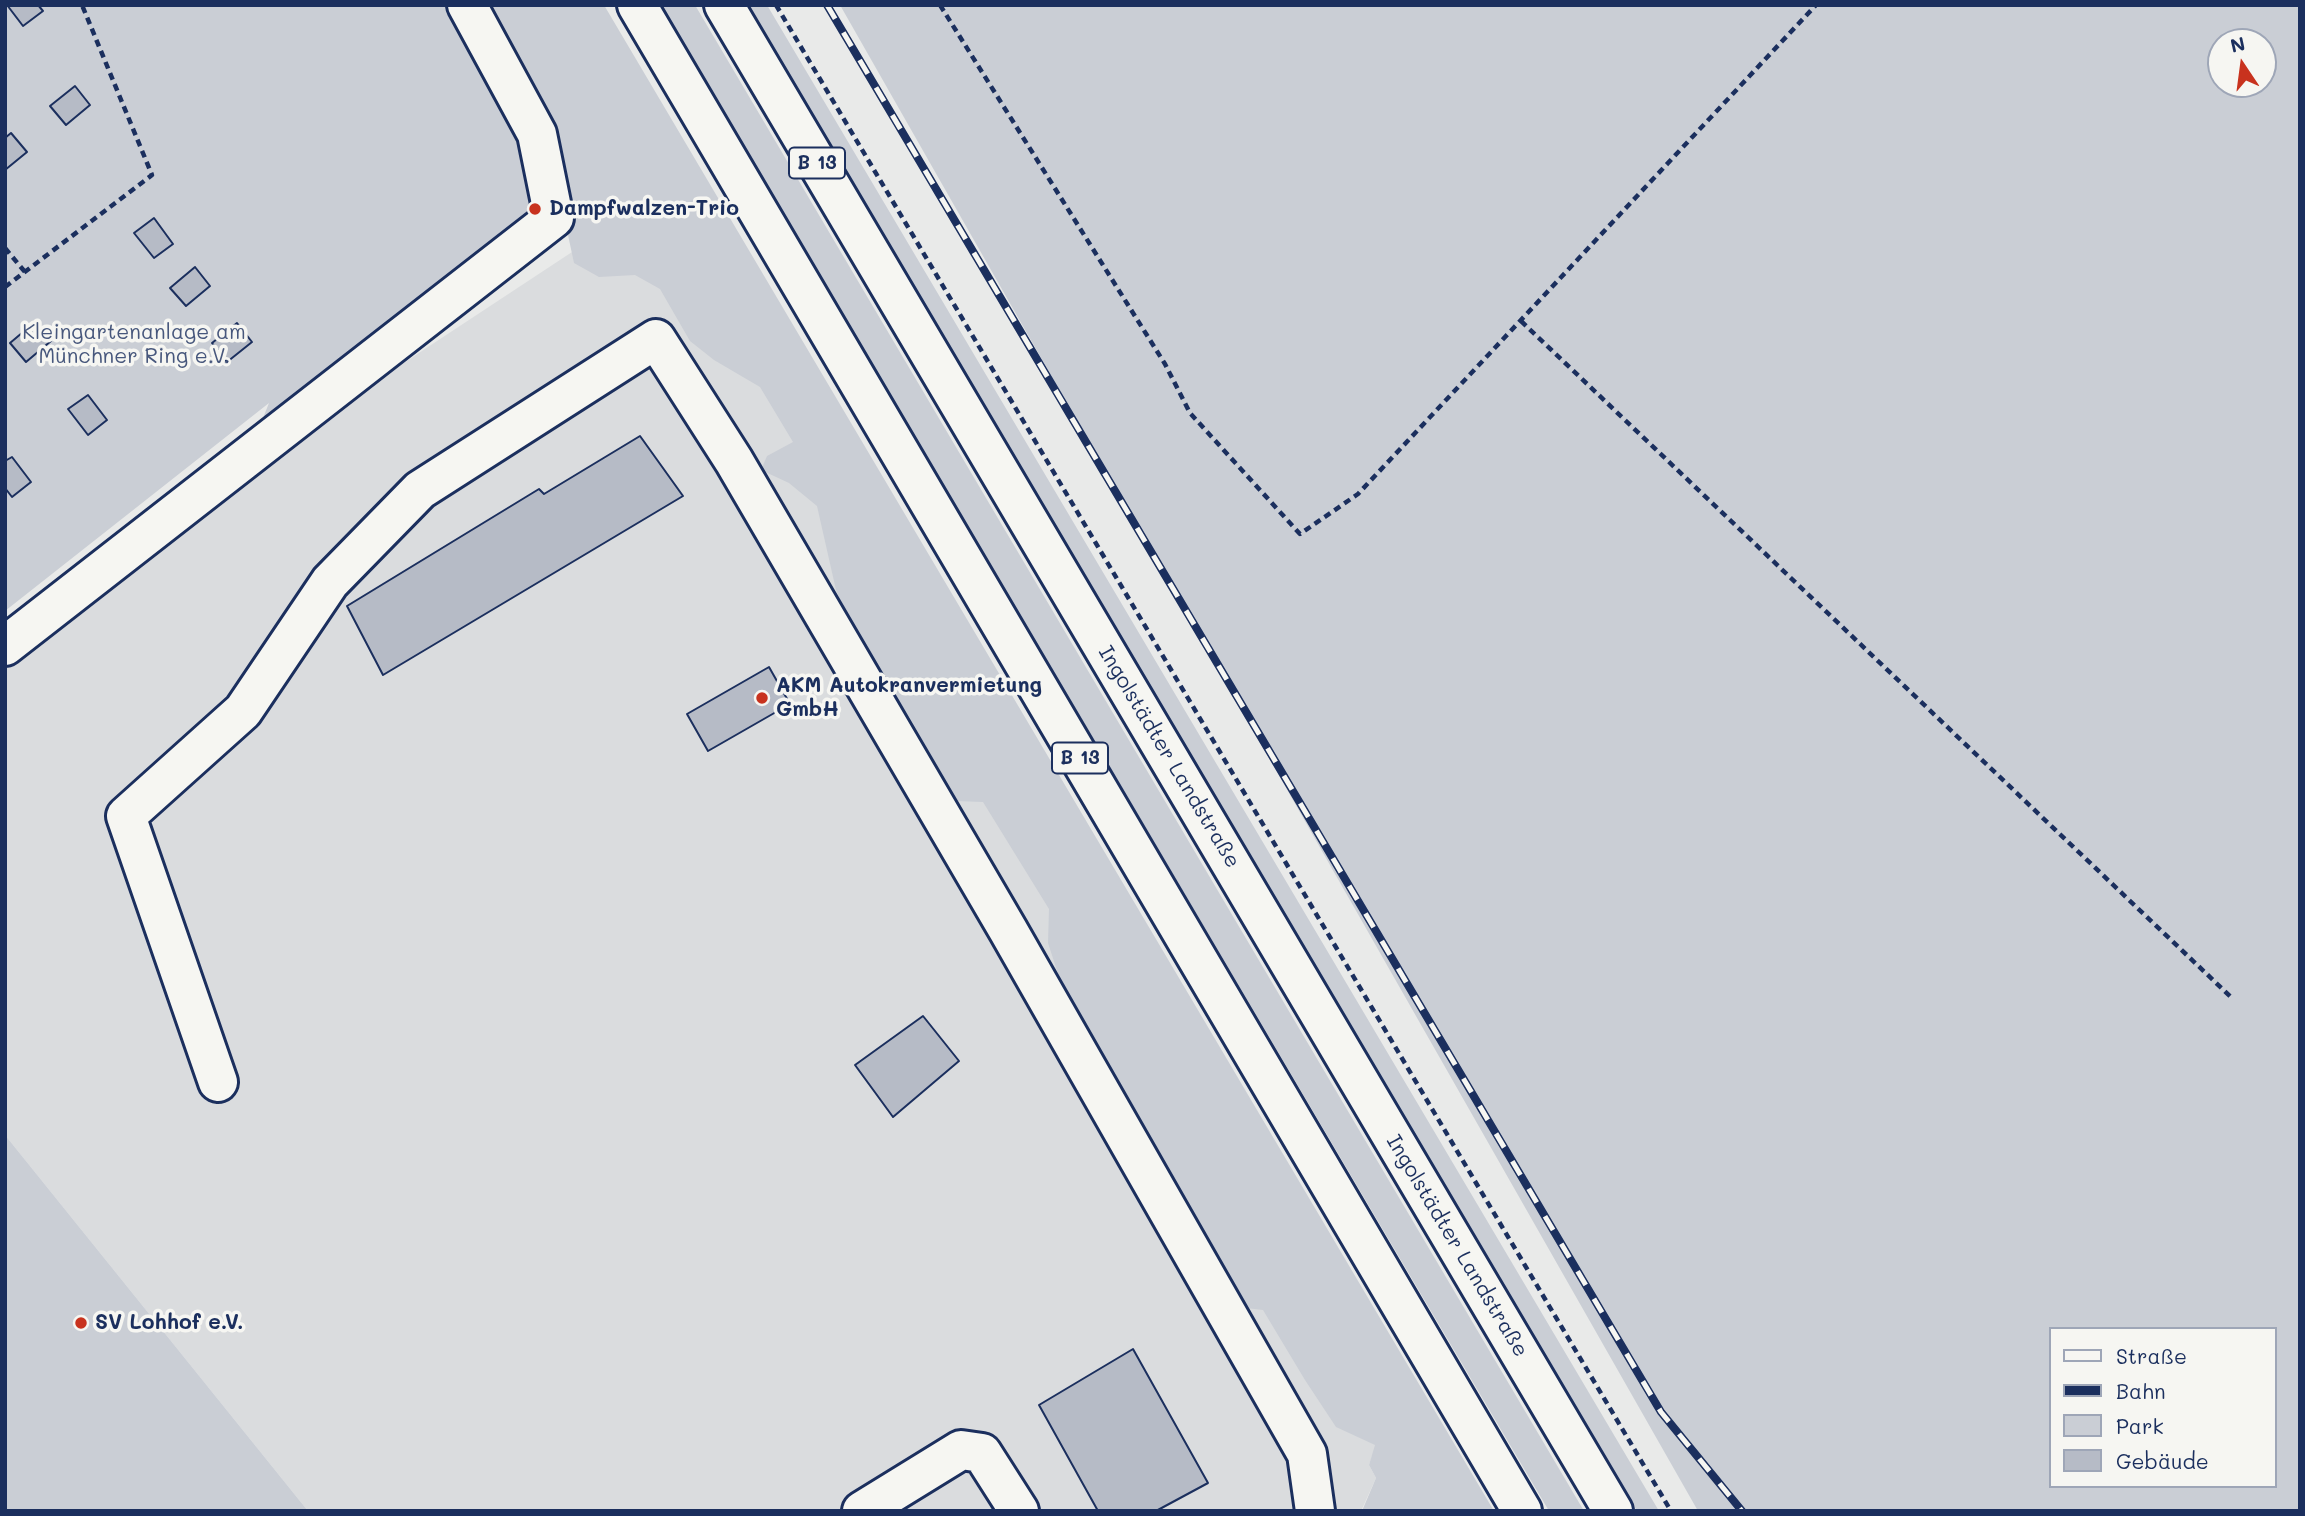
<!DOCTYPE html>
<html>
<head>
<meta charset="utf-8">
<style>
  body { margin:0 }
  #map { position:relative; width:2305px; height:1516px; overflow:hidden; background:#e9eae9; font-family:Mali,sans-serif }
  canvas { display:block }
  .frame { position:absolute; inset:0; border:7px solid #1b2f5e; pointer-events:none }
  .legend { position:absolute; left:2049px; top:1327px; width:228px; height:161px; box-sizing:border-box; background:#f6f6f2; border:2px solid #9ea6b7; margin:0; padding:9px 12px; list-style:none; font-size:21px; color:#1b2f5e }
  .legend li { display:flex; align-items:center; gap:14px; height:35px }
  .legend b { width:35px; border:2px solid #9ea6b7 }
  .north { position:absolute; left:2207px; top:28px; width:70px; height:70px; box-sizing:border-box; background:#f6f6f2; border:2px solid #9ea6b7; border-radius:50%; rotate:347deg; font-size:19px; font-weight:700; line-height:28px; text-align:center; color:#1b2f5e }
  .north::after { content:''; display:block; margin:auto; width:24px; height:32px; background:#c8321e; clip-path:polygon(50% 0,100% 100%,50% 72%,0 100%) }
</style>
</head>
<body>
<div id="map">
<canvas width="2305" height="1516"></canvas>
<div class="frame"></div>
<ul class="legend">
<li><b style="height:9px;background:#f6f6f2"></b>Straße</li>
<li><b style="height:9px;background:#1b2f5e"></b>Bahn</li>
<li><b style="height:19px;background:#caced5"></b>Park</li>
<li><b style="height:19px;background:#b6bbc6"></b>Gebäude</li>
</ul>
<div class="north">N</div>
</div>
<script>
const context = document.querySelector('canvas').getContext('2d');
context.lineJoin = 'round';
function fill(path, color) { context.fillStyle = color; context.fill(path, 'evenodd'); }
function stroke(path, color, width, dash) { context.strokeStyle = color; context.lineWidth = width; context.lineCap = dash ? 'butt' : 'round'; context.setLineDash(dash || []); context.stroke(path); }
function write(font, color, halo, rows, align = 'center') {
  context.font = font + ' Mali,sans-serif'; context.lineWidth = 7; context.setLineDash([]); context.textBaseline = 'middle'; context.strokeStyle = halo; context.fillStyle = color; for (const [text, x, y, turn = 0] of rows) {
    context.save(); context.translate(x, y); context.rotate((+turn || 0) * Math.PI / 180); context.textAlign = isNaN(turn) ? turn : align; if (halo) context.strokeText(text, 0, 0); context.fillText(text, 0, 0); context.restore();
  }
}
fill(new Path2D(`
  M657 196 1376 1445 1369 1465 1376 1478 1361 1511H308L5 1135V670L340 405Z`), '#dadcde');
fill(new Path2D(`
  M5 5H455L530 135 547 212 261 423 269 403 5 611Z
  M483 5H604L1494 1511H1362L1376 1478 1369 1465 1375 1445 1336 1427 1305 1380 1263 1310 1246 1308 1068 1004 1048 943 1049 909 983 802 956 801 913 723 850 623 836 590 817 506 789 483 761 470 767 456 793 442 760 387 714 360 690 341 660 289 635 275 599 277 574 263 568 235 559 220Z
  M660 5H695L1584 1511H1549Z
  M748 5H767L1659 1511H1637Z
  M840 5H2300V1511H1698ZM2221 42H2263V84H2221ZM2051 1329H2275V1486H2051Z
  M5 1135 308 1511H5Z`), '#caced5');
const building = new Path2D(`
  M7 5H38L43 11 23 26Z
  M75 86 90 105 66 125 50 106Z
  M11 133 27 152 5 170V138Z
  M154 218 173 244 154 258 134 233Z
  M195 267 210 286 186 306 170 288Z
  M35 322 51 341 26 362 10 343Z
  M237 323 252 342 227 362 212 343Z
  M88 395 107 420 88 435 68 409Z
  M640 436 683 496 383 675 347 606 539 489 544 494Z
  M12 457 31 482 12 497 5 488V461Z
  M769 667 790 704 708 751 687 714Z
  M923 1016 959 1061 893 1117 855 1065Z
  M1133 1349 1208 1483 1156 1511H1098L1039 1405Z`);
fill(building, '#b6bbc6');
stroke(building, '#1b2f5e', 2);
const minor = new Path2D(`
  M5 646 554 218 537 134 467 5
  M218 1082 126 816 243 711 330 582 420 490 656 339 734 461 1008 930 1307 1454 1315 1511
  M862 1511 961 1450 982 1453 1019 1511`);
const major = new Path2D(`
  M637 5 1522 1511
  M724 5 1613 1511`);
stroke(minor, '#1b2f5e', 44);
stroke(major, '#1b2f5e', 44);
stroke(new Path2D(`
  M776 5 1671 1511
  M940 5 1165 364 1190 413 1300 534 1358 494 1816 5
  M5 248 25 272
  M5 287 152 175 82 5
  M1521 321 2233 999`), '#1b2f5e', 4.5, [7, 5]);
stroke(minor, '#f6f6f2', 38);
stroke(major, '#f6f6f2', 38);
const rail = new Path2D(`
  M827 5 1661 1412 1742 1511`);
stroke(rail, '#1b2f5e', 8);
stroke(rail, '#f6f6f2', 5, [16]);
for (const [x, y, r, color] of [
  [535,209,7,"#c8321e"],
  [762,698,7,"#c8321e"],
  [81,1323,7,"#c8321e"]
]) { const dot = new Path2D(); dot.arc(x, y, r, 0, 2 * Math.PI); context.fillStyle = color; context.fill(dot); stroke(dot, '#f6f6f2', 2.5); }
for (const [x, y, w] of [
  [817,163,56],
  [1080,758,56]
]) { const box = new Path2D(); box.roundRect(x - w / 2, y - 15.5, w, 31, 5); context.fillStyle = '#f6f6f2'; context.fill(box); stroke(box, '#1b2f5e', 2); }
write('bold 19px', '#1b2f5e', null, [
  ["B 13",817,163],
  ["B 13",1080,758]
]);
write('bold 21px', '#1b2f5e', '#f6f6f2', [
  ["Dampfwalzen-Trio",549,209],
  ["AKM Autokranvermietung",776,686],
  ["GmbH",776,710],
  ["SV Lohhof e.V.",95,1323]
], 'left');
write('21px', '#47577c', '#f6f6f2', [
  ["Kleingartenanlage am",134,333],
  ["Münchner Ring e.V.",134,357]
]);
write('21px', '#1b2f5e', '#f6f6f2', [
  ["Ingolstädter Landstraße",1169,757,59],
  ["Ingolstädter Landstraße",1457,1246,59]
]);
</script>
</body>
</html>
